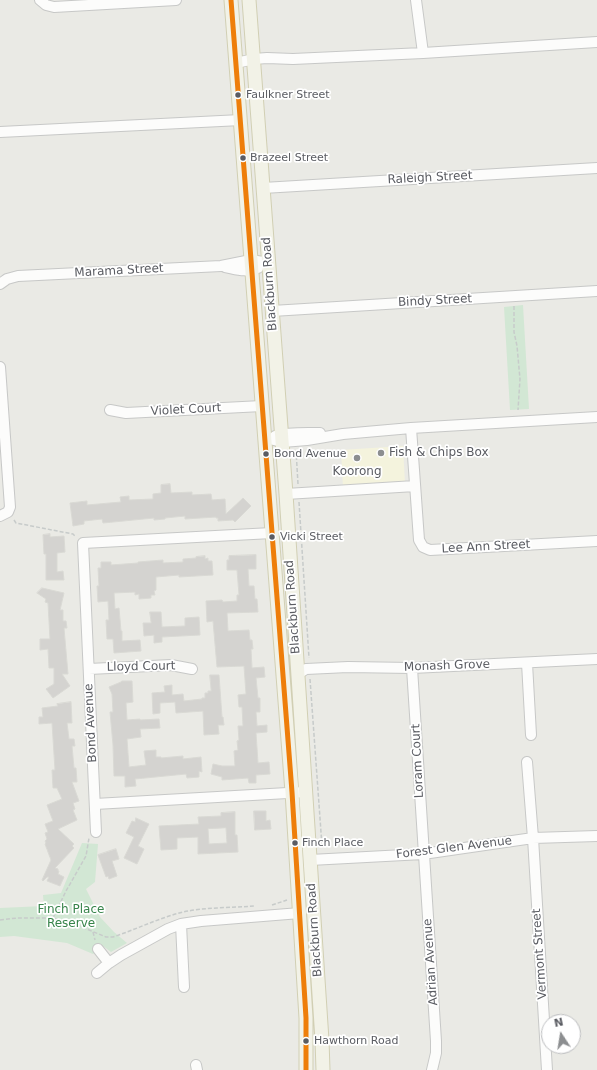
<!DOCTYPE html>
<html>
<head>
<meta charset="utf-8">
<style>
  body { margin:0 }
  #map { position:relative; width:597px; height:1070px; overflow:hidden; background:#eaeae5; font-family:"DejaVu Sans",sans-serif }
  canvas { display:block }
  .north { position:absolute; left:541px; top:1014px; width:40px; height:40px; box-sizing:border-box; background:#fff; border:1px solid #bdbec0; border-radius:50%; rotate:348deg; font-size:11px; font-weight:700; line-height:16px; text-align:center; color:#5a5c62 }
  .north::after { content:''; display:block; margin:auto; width:14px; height:18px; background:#8c8e90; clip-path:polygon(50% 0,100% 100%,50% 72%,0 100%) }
</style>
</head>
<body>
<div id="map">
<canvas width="597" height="1070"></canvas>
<div class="north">N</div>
</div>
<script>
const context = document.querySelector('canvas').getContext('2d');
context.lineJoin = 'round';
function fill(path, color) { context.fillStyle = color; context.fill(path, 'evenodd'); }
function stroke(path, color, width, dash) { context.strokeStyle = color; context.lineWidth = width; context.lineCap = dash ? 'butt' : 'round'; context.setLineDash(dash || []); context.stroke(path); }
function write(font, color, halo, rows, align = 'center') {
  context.font = font + ' "DejaVu Sans",sans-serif'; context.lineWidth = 3.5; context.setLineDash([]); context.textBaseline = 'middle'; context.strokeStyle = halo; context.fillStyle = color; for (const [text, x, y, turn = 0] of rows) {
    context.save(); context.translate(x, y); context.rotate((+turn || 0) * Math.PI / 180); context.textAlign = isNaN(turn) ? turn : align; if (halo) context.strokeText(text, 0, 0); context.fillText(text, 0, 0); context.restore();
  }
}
fill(new Path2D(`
  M403 446 405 484 343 488 341 450Z`), '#f4f3dd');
fill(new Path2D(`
  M523 305 529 409 510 410 504 307Z
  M82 843 98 844 95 882 86 889 100 917 114 932 127 943 111 952 103 946 93 954 67 943 14 936 0 937V908L44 906 43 895 61 893Z`), '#d2e7d4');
const building = new Path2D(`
  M170 484 171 493 192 492V495L211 494 212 500 225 499 226 514 243 498 251 506 235 522 233 520 218 521V518H216V517L185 519V516L165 518V519L154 520V518L103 523 102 519 84 521V524L73 526 70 503 87 501V505L121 502 120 497 129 496V500L153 499V494L161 493V485Z
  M50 534V537L64 536 65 552 57 553V572L63 571 64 580H46V554H44L43 535Z
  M256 555V569H248L249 586H254L255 599H257L258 612 227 613 228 631 249 630 250 640H252L253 649H251L252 668 264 667 265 677 256 678 258 698H260V712H256L257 726 267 725V732L256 733 258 763 269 762 270 774 256 775V783H249L248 778 222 780V777L211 774 213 764 222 766H235L234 751 238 750 237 741 239 740 238 726H243L242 707H239L238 695 246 694 244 666 217 667 213 621 207 622 206 601 222 600 223 602 237 601V595H239L237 570H227V560H229V556Z
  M205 556V559L208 558V561H212L213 575 179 577V575L156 577V590L154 591 155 595H151V598L139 599V594L135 595V592L114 593 115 609 119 608 121 631H122V641L140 640 141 651 114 653 113 639H107L106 620H109L108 601 98 602 97 586H99L98 568H101V562H111V565L138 563V562L163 560V563L183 562V559L196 558V557Z
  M42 588 64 593 60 610H63V621H66L67 628H64L68 674H62L70 686 53 698 46 689 54 684V668H49L48 649 40 650V639H50L48 603 45 602 46 599 37 593Z
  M150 612H161L162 627 185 626V618L199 617 200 635 162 637V642L154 643V635L144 636 143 623H151Z
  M210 675H219L222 717H223L224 725H218L219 734 204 735 203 711 176 713 175 702 160 703V713L153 714 152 693 165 692 164 686 172 685V695L183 694 184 701 202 699V698H205V693H208V691H211Z
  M122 681H132L133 702 126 703 127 720 140 719V720L159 719 160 728 140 729 141 737 127 739 129 767 146 765 144 751 156 750V757H161V758L183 756V759L201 757 202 772 199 771V777L187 778 186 774 135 779 136 786 125 787V776H114L113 745 110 712H113L112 694 109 687 121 682Z
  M71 702 72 723H67L69 739H74L75 746H72L74 768H76L77 782H72L79 801 73 803 75 809 73 810 77 820 58 829 74 844 72 846 74 848 55 868 58 869V871H59L58 874 64 877 60 886 47 881 49 877H47L43 881 42 880 51 860 45 844 46 843 45 841 47 839 45 833 48 832 45 824 53 821 47 805 62 799 57 788H53L52 770H55L52 723 39 724V717H43L42 708 58 706 57 704Z
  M254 811H266V821L270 820 271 829 255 830Z
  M235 812V835H237L238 852 198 854V837L177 838V849L161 850 159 826 199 824 198 817 221 816V813ZM226 828 227 843 209 844 208 829Z
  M136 818 149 824 138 846 144 849 137 864 124 858 134 837 126 833 132 821 135 822Z
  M116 849 119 859 112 861 117 876 109 879 108 876 106 877 98 855Z`);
fill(building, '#d4d3d0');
stroke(building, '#d9d9d4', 1);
const minor = new Path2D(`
  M40 0 46 5 54 7 176 0
  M416 0 423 53
  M236 63 254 59 267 58 293 59 423 53 597 42
  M0 132 241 120
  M263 188 597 168
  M225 267C236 269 246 273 258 268
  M0 284 7 279 18 276 221 266 251 260 269 263
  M272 311 597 291
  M0 367 10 507 8 512 0 516
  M110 410 126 413 262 406
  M411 428 419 540 423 547 430 550 597 541
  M275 436C289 432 305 433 320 433
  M265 438 282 442 295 441 307 440 343 434 411 428 597 417
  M286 494 415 486
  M527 663 531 735
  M412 668 436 1041V1053L432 1070
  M89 669 171 665 192 669
  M298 674 306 669 348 667 412 668 597 659
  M527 762 533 838 547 1070
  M95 804 305 792
  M96 832 83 543 272 533
  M310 860 423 854 533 838 597 836
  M181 924 184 987
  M98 949 109 963
  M97 973 109 963 121 955 168 929 181 924 201 921 300 913
  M196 1065 197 1070`);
const major = new Path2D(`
  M231 0 292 792 306 1018V1070
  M249 0 286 494 322 1040 323 1070`);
stroke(minor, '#c7c8c7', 12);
stroke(major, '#d1cfb3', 15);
stroke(new Path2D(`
  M514 306V332L517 346 520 379 518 410
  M296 450 298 484
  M299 502 309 658
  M14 520 16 523 73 534 76 537
  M310 679 322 846
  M272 905 287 900
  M53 918 66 891 86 856 89 838
  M0 920 17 918H53L77 925 106 937H113C137 929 159 918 183 912 206 907 231 908 254 906
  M93 932 95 940`), '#c7cbca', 1.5, [4, 2]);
stroke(minor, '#fcfcfb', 10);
stroke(major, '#f2f2e7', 13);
stroke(new Path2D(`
  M231 0 292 792 306 1018V1070`), '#ee7e0a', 5);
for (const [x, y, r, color] of [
  [238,95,3.5,"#5a5c62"],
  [243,158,3.5,"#5a5c62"],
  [381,453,4,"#8c8e90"],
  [266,454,3.5,"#5a5c62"],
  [357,458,4,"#8c8e90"],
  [272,537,3.5,"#5a5c62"],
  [295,843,3.5,"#5a5c62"],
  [306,1041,3.5,"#5a5c62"]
]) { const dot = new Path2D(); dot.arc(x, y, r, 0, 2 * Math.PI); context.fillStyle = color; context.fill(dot); stroke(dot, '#fff', 1.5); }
write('11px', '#5a5c62', '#fff', [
  ["Faulkner Street",246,95],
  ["Brazeel Street",250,158],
  ["Bond Avenue",274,454],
  ["Vicki Street",280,537],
  ["Finch Place",302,843],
  ["Hawthorn Road",314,1041]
], 'left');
write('12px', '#5a5c62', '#fff', [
  ["Raleigh Street",430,178,-3],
  ["Marama Street",119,271,-3],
  ["Blackburn Road",270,284,-94],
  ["Bindy Street",435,301,-3],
  ["Violet Court",186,410,-3],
  ["Lee Ann Street",486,547,-3],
  ["Blackburn Road",293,607,-94],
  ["Monash Grove",447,666,-2],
  ["Lloyd Court",141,667,-1],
  ["Bond Avenue",91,723,-93],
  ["Loram Court",418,761,-93],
  ["Forest Glen Avenue",454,848,-7],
  ["Blackburn Road",315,930,-94],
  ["Vermont Street",540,954,-94],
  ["Adrian Avenue",431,962,-94]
]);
write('12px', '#5a5c62', '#fff', [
  ["Fish & Chips Box",389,453],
  ["Koorong",357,472,"center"]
], 'left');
write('12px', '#37844a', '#fff', [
  ["Finch Place",71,910],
  ["Reserve",71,924]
]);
</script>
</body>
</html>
